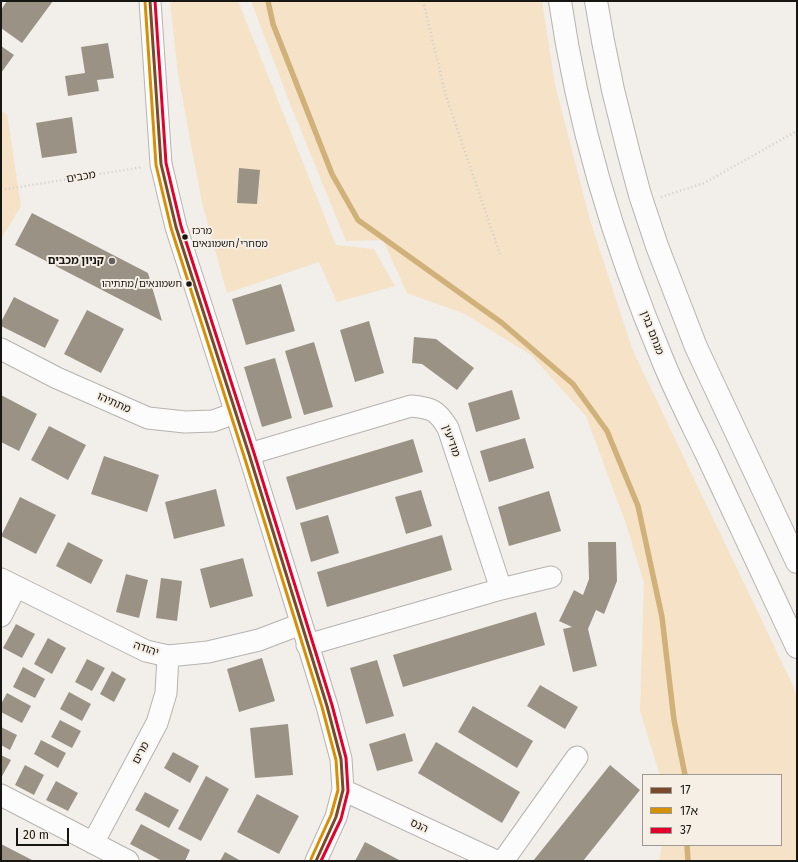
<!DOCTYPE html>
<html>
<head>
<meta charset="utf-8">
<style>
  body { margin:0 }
  #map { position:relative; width:798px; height:862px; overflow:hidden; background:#f2eeea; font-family:"Fira Sans","Noto Sans Hebrew",sans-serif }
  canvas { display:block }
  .frame { position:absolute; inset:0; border:2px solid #181613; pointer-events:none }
  .legend { position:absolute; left:642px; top:774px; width:140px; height:72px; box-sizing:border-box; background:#f6efe6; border:1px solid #9d9892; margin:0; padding:5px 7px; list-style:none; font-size:12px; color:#181613 }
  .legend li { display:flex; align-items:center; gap:8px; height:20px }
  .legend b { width:20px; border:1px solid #9d9892 }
  .scale { position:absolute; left:16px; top:828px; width:53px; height:18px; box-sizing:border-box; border:2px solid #181613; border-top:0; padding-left:5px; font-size:12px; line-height:14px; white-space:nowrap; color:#181613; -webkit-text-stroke:3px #f6efe6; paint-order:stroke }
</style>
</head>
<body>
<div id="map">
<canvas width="798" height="862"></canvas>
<div class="frame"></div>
<ul class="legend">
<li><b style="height:5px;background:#7a4b2a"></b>17</li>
<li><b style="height:5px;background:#d69003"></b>17א</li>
<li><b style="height:5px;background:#e4002b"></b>37</li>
</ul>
<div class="scale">20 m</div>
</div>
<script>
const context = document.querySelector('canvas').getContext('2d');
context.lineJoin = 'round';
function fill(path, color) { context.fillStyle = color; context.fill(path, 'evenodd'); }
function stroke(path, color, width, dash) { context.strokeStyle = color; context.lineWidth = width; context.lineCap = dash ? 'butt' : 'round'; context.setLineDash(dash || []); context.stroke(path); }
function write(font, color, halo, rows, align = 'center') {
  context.font = font + ' "Fira Sans","Noto Sans Hebrew",sans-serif'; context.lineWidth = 4; context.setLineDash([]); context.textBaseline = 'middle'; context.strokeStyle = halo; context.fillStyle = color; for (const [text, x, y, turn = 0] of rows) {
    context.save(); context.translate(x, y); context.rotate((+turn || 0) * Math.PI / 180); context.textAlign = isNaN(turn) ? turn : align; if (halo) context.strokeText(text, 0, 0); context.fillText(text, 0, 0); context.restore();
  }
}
fill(new Path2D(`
  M170 1H238L336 245 374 249 395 286 337 302 319 262 227 293 202 203 178 74Z
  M251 1H542L555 85 590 220 633 351 797 694V861H659L662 845H781V775H660L640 711 644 582 625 521 586 416 531 355 465 314 407 293 383 240 346 241 291 106Z
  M1 111 7 114 21 206 1 239Z`), '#f5e2c7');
stroke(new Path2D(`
  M268 1 273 24 332 174 358 220 502 323 573 384 607 431 638 506 662 617 674 720 685 775
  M687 845 688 861`), '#d1b17a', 5.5);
fill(new Path2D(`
  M7 1H53L22 43 1 28V10Z
  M108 43 114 78 97 80 99 91 68 96 65 76 85 73 81 47Z
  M1 46 14 55 1 73Z
  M72 117 77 153 42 158 36 123Z
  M239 168 260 170 257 204 237 203Z
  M32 213 148 273 162 321 15 245Z
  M281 284 295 331 246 345 232 299Z
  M14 297 59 320 45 348 1 326V322Z
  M87 310 124 329 101 373 64 354Z
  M369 321 384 373 355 382 340 330Z
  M414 337 436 339 474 368 457 390 422 364 412 363Z
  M314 342 333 407 304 415 285 351Z
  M275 358 292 418 262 427 244 367Z
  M512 390 520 419 476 432 468 403Z
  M1 395 37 414 19 451 1 442Z
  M49 426 86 445 68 480 31 460Z
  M525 438 534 468 489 482 480 451Z
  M413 439 423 472 296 510 286 477Z
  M104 456 159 475 147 512 91 494Z
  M216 489 225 526 174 539 165 502Z
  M421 490 432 526 406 534 395 497Z
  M549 491 561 531 509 546 498 507Z
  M20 497 56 515 36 554 1 536Z
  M328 515 339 553 311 562 300 523Z
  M442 535 452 570 327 607 317 572Z
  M68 542 103 560 91 584 56 566Z
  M588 542H616L617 581 604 614 596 610 588 629 597 666 573 672 563 629 572 627 559 621 574 590 583 595 589 579Z
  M243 558 253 596 210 608 200 569Z
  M126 574 148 580 139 618 116 612Z
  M161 578 182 581 177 621 156 618Z
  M536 612 545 645 403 687 393 655Z
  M16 624 35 634 22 658 3 648Z
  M48 638 66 648 52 674 34 664Z
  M262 658 275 701 239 712 227 669Z
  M87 659 105 668 92 691 75 682Z
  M377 660 394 716 366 724 350 668Z
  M23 667 45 679 35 698 13 687Z
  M112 671 126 679 114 702 100 694Z
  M540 685 578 707 565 729 527 706Z
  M69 692 91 704 82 721 60 709Z
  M7 693 31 706 22 723 1 712V704Z
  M473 706 533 741 517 768 458 732Z
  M60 720 81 731 72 748 51 737Z
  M288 724 293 775 255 778 250 728Z
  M1 727 17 735 10 750 1 745Z
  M405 733 413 761 377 771 369 744Z
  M41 740 66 753 58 768 34 754Z
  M436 742 520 792 502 823 418 773Z
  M173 752 199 766 190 783 164 768Z
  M1 755 11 760 1 778Z
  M25 765 44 775 34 795 15 785Z
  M610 765 640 790 583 861H533Z
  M206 776 229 789 201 841 178 829Z
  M56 781 78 793 68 811 46 800Z
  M145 792 179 810 169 828 135 810Z
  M257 794 299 816 279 854 237 832Z
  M141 824 190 850 185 861H162L130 844Z
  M365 842 401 861H355Z
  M1 844 34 861H1Z
  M225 852 241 861H220Z`), '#9a9385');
const minor = new Path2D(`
  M150 1 161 164 176 227 249 454 327 706 341 759 343 790 336 817 316 861
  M1 349 57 378 148 418 185 422 213 421 235 413
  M249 454 411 406C432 408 437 410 448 428L501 589
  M1 579 146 651 168 656 208 652 259 640 301 624
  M1 616 16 587
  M307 645 501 589 551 577
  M343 790 496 861
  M1 795 128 861
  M93 843 157 723 166 693 168 656
  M503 861 577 757`);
const major = new Path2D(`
  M560 1C578 125 614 245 663 361 676 393 692 424 707 455 737 519 767 583 797 647
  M596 1 603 41 613 90 629 154 640 195 657 246 696 347 797 562`);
stroke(minor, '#b6b3b0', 23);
stroke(major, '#b6b3b0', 24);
stroke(new Path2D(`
  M423 1 446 96 500 254
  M1 190 143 167
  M661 197 704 183 797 131`), '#cececc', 2.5, [1, 3]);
stroke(minor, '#fdfcfc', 21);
stroke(major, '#fdfcfc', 22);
stroke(new Path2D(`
  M150 1 161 164 176 227 249 454 327 706 341 759 343 790 336 817 316 861`), '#7a4b2a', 3);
stroke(new Path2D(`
  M145 1 156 165 171 228 244 456 322 707 336 760 338 790 331 815 311 859`), '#d69003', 3);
stroke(new Path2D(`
  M155 1 166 163 181 226 254 453 332 705 346 758 348 791 341 819 321 861`), '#e4002b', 3);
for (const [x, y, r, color] of [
  [185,237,3.5,"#181613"],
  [112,261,4,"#64625e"],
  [189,284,3.5,"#181613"]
]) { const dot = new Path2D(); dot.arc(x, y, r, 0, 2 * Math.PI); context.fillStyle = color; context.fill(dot); stroke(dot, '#f6efe6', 1.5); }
write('10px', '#181613', '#f6efe6', [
  ["מרכז",192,231],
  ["מסחרי/חשמונאים",192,244],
  ["חשמונאים/מתתיהו",182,284,"right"]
], 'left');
write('11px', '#181613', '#f6efe6', [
  ["מכבים",81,177,-10],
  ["מנחם בגין",652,333,69],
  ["מתתיהו",114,403,24],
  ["מודיעין",451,441,70],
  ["יהודה",146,649,19],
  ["מרים",141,753,-62],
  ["הנס",419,826,25]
]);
write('bold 11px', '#181613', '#f6efe6', [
  ["קניון מכבים",104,261]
], 'right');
</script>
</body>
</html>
